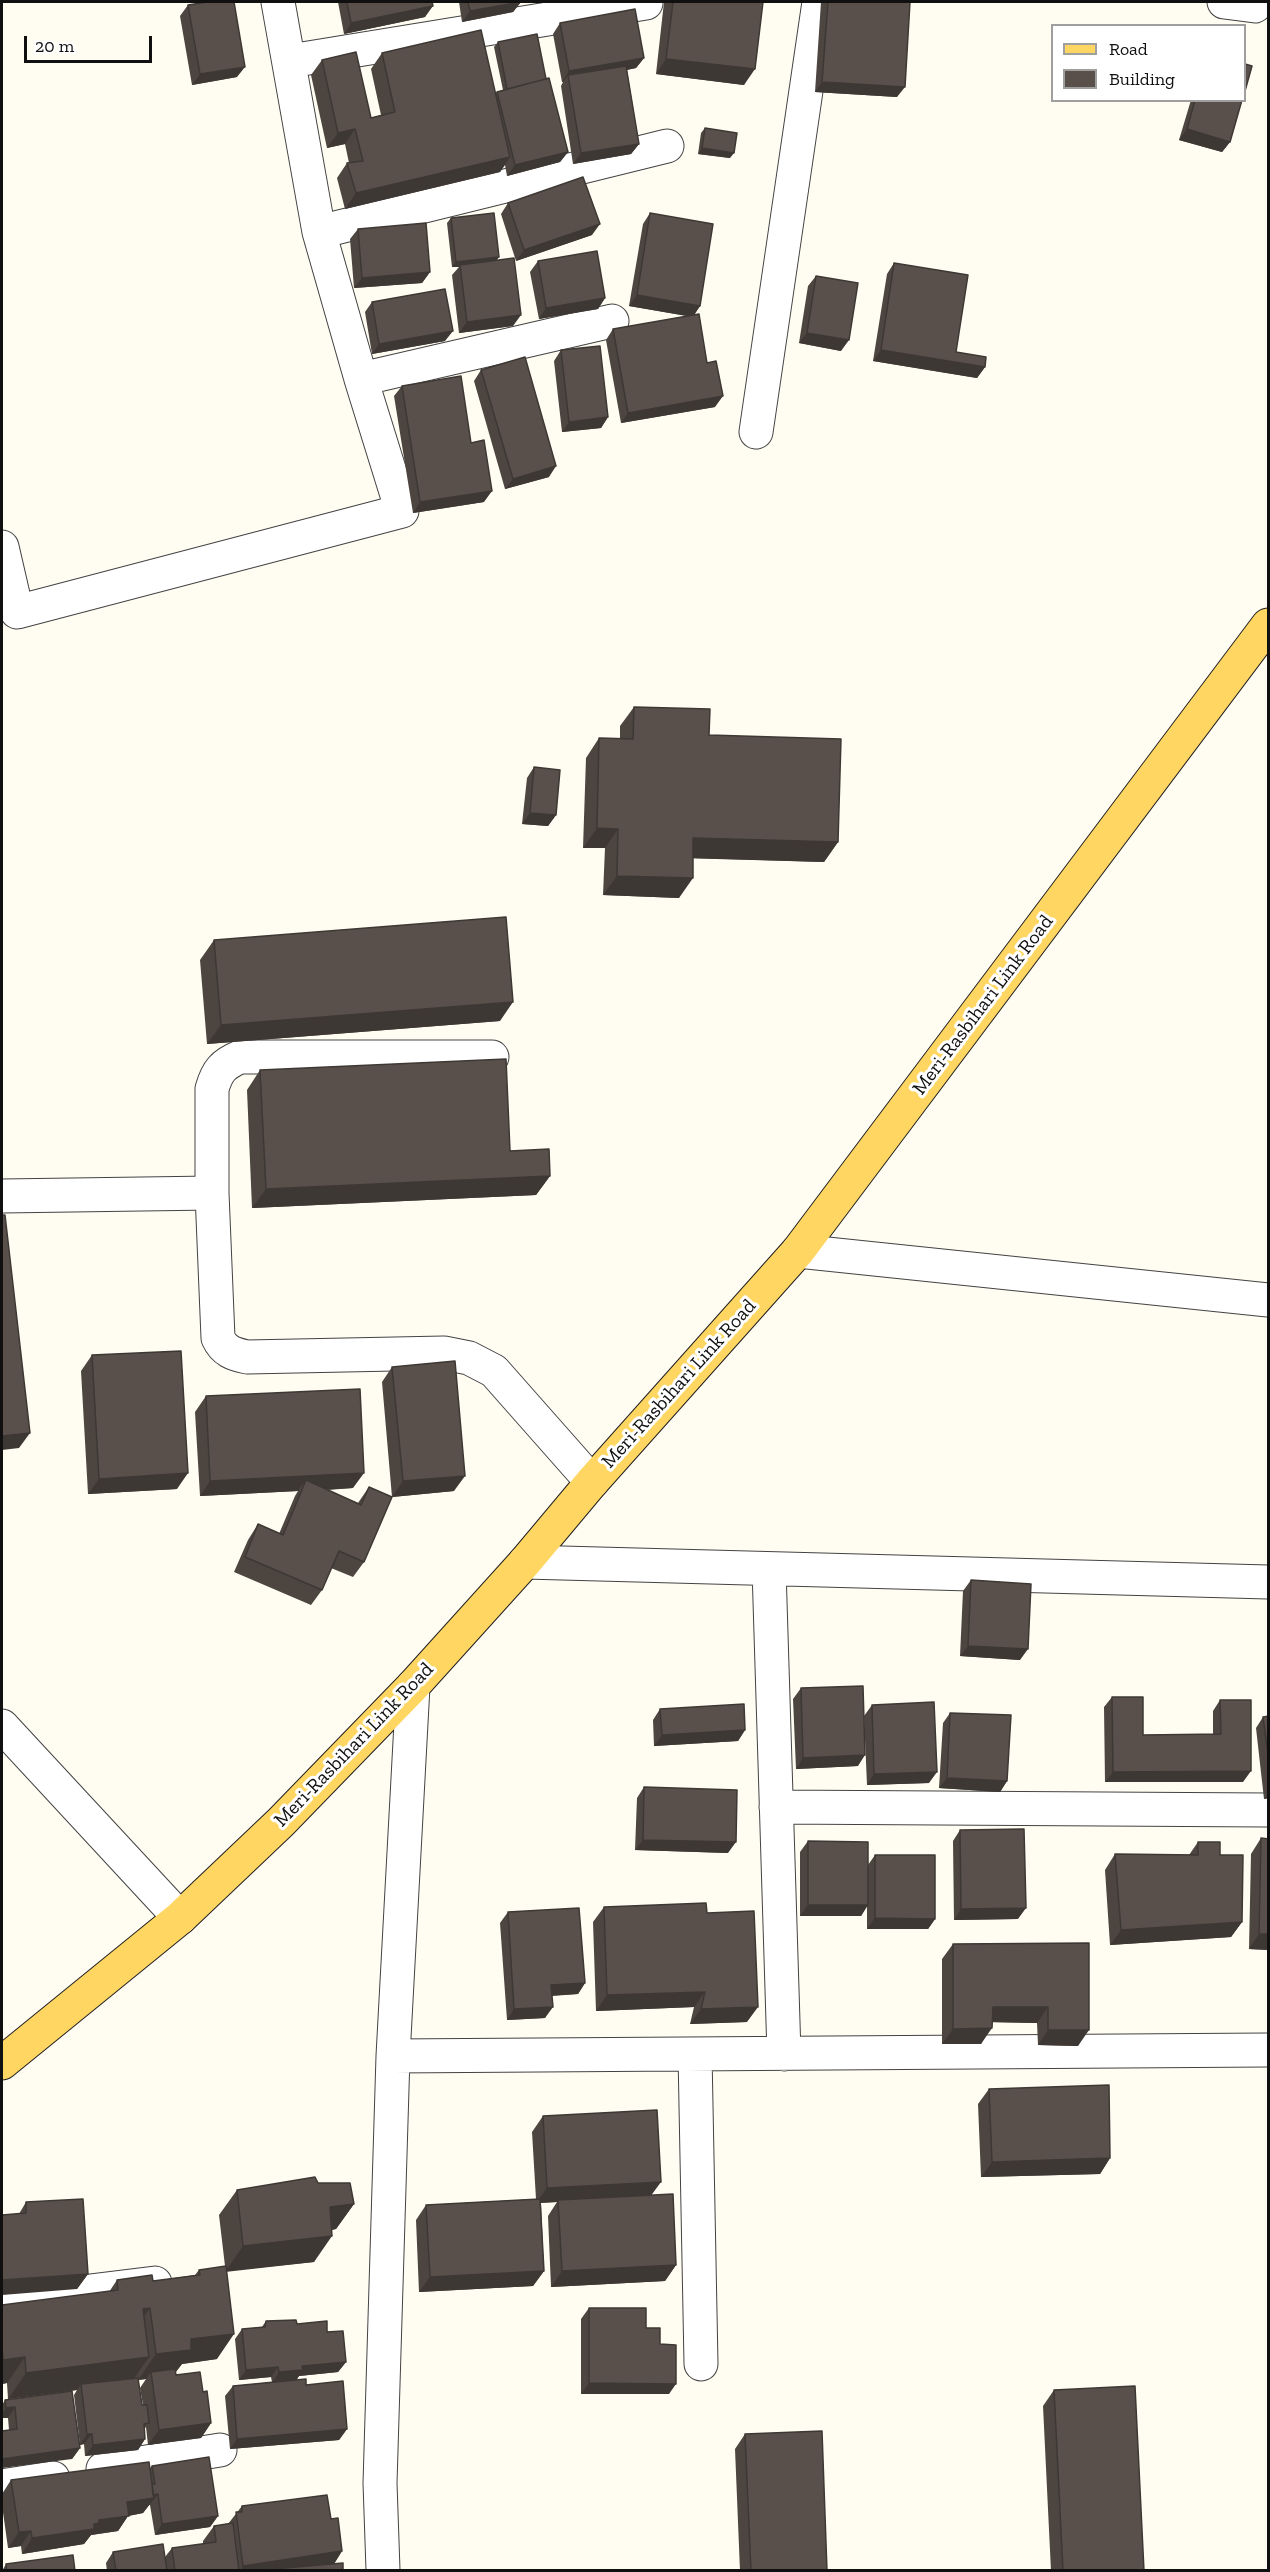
<!DOCTYPE html>
<html>
<head>
<meta charset="utf-8">
<style>
  body { margin:0 }
  #map { position:relative; width:1270px; height:2572px; overflow:hidden; background:#fffcf2; font-family:"Zilla Slab",serif }
  canvas { display:block }
  .frame { position:absolute; inset:0; border:3px solid #101010; pointer-events:none }
  .legend { position:absolute; left:1051px; top:24px; width:195px; height:78px; box-sizing:border-box; background:#fff; border:2px solid #9f9f9f; margin:0; padding:8px 10px; list-style:none; font-size:18px; color:#101010 }
  .legend li { display:flex; align-items:center; gap:12px; height:30px }
  .legend b { width:30px; border:2px solid #9f9f9f }
  .scale { position:absolute; left:24px; top:36px; width:128px; height:27px; box-sizing:border-box; border:3px solid #101010; border-top:0; padding-left:8px; font-size:18px; line-height:21px; white-space:nowrap; color:#101010; -webkit-text-stroke:4px #fff; paint-order:stroke }
</style>
</head>
<body>
<div id="map">
<canvas width="1270" height="2572"></canvas>
<div class="frame"></div>
<ul class="legend">
<li><b style="height:8px;background:#ffd662"></b>Road</li>
<li><b style="height:16px;background:#59504b"></b>Building</li>
</ul>
<div class="scale">20 m</div>
</div>
<script>
const context = document.querySelector('canvas').getContext('2d');
context.lineJoin = 'round';
function stroke(path, color, width, dash) { context.strokeStyle = color; context.lineWidth = width; context.lineCap = dash ? 'butt' : 'round'; context.setLineDash(dash || []); context.stroke(path); }
function fill(path, color) { context.fillStyle = color; context.fill(path, 'evenodd'); }
function write(font, color, halo, rows, align = 'center') {
  context.font = font + ' "Zilla Slab",serif'; context.lineWidth = 6; context.setLineDash([]); context.textBaseline = 'middle'; context.strokeStyle = halo; context.fillStyle = color; for (const [text, x, y, turn = 0] of rows) {
    context.save(); context.translate(x, y); context.rotate((+turn || 0) * Math.PI / 180); context.textAlign = isNaN(turn) ? turn : align; if (halo) context.strokeText(text, 0, 0); context.fillText(text, 0, 0); context.restore();
  }
}
const minor = new Path2D(`
  M1224 2 1255 6
  M290 61 646 3
  M319 232 667 146
  M361 379 612 321
  M756 432 819 2
  M2 547 17 612 402 511 361 379 319 232 278 2
  M492 1057H240C223 1064 217 1071 212 1089V1193L218 1338C224 1351 233 1354 247 1357L444 1353 469 1358 494 1371 592 1482
  M2 1196 212 1193
  M798 1251 1268 1300
  M525 1562 1268 1582
  M769 1569 784 2054
  M2 1726 180 1918
  M776 1807 1268 1810
  M695 2054 701 2364
  M393 2056 1268 2050
  M2 2302 155 2283
  M103 2469 220 2450
  M2 2486 53 2478
  M383 2570 380 2483 393 2056 413 1686`);
const major = new Path2D(`
  M2 2063 180 1918 281 1822 413 1686 525 1562 592 1482 798 1251 1268 625`);
stroke(minor, '#434343', 35);
stroke(major, '#212121', 35);
stroke(minor, '#fff', 33);
stroke(major, '#ffd662', 33);
fill(new Path2D(`
  M338 2H432L425 17 344 34Z
  M459 2H521L513 12 462 22Z
  M664 2H763L744 85 656 74Z
  M821 2H910L897 97 815 92Z
  M188 5 237 77 192 85 180 16Z
  M560 23 644 58 636 68 627 70 639 144 631 154 573 164 561 86 563 82H562L553 34Z
  M498 42 546 79 568 152 560 162 507 176 505 165 500 172 345 209 337 178 347 163H349L345 144 327 148 311 75 322 60 371 118 381 115 371 69 382 53 496 93 497 92 503 90 494 47Z
  M1191 100H1242L1230 142 1222 152 1179 140Z
  M705 128 730 158 698 154 701 133Z
  M508 203 592 235 516 261 501 214Z
  M650 213 700 306 694 314 715 407 621 423 606 340 613 329 687 316 629 306 643 224Z
  M451 218 496 260 513 326 459 333 452 275 459 267H452L447 223Z
  M358 229 430 272 422 283 354 288 350 239Z
  M538 261 605 298 598 309 539 319 530 272Z
  M894 263 956 352 985 367 977 378 873 361 887 274Z
  M816 276 841 351 799 343 808 286Z
  M372 302 445 341 372 354 365 312Z
  M561 350 608 417 601 428 562 432 554 361Z
  M481 370 549 477 505 489 474 381Z
  M402 386 471 443 484 502 413 513 394 396Z
  M634 707 709 735 838 842 824 862 693 858 679 898 603 895 605 848H583L586 758 599 738 620 739V726Z
  M534 767 556 815 548 826 522 824 527 778Z
  M214 940 500 1021 207 1044 200 960Z
  M260 1070 510 1151 550 1176 536 1195 252 1208 247 1090Z
  M92 1355 177 1489 88 1494 81 1371Z
  M392 1367 454 1491 392 1497 382 1382Z
  M206 1396 353 1488 327 1490 358 1503 369 1487 364 1562 353 1577 331 1568 322 1590 311 1605 234 1572 248 1540 258 1524 279 1534 295 1496 298 1491 200 1496 195 1412Z
  M971 1580 1020 1660 960 1656 963 1591Z
  M801 1688 858 1766 796 1769 793 1699Z
  M1112 1697 1143 1735 1213 1734V1711L1220 1700 1243 1782H1105L1104 1707Z
  M872 1705 929 1783 867 1785 864 1716Z
  M660 1709 745 1730 738 1741 654 1746 653 1720Z
  M950 1713 1007 1781 1000 1792 939 1788 943 1723Z
  M1269 1716V1798L1264 1799 1256 1728 1263 1717Z
  M644 1787 728 1853 635 1850 637 1798Z
  M960 1830 1018 1919 954 1920 953 1841Z
  M1261 1838 1269 1950 1249 1949 1251 1854Z
  M808 1841 868 1865 875 1855 935 1919 928 1929H867V1906L861 1916H800V1852Z
  M1198 1842 1220 1855 1242 1922 1231 1937 1110 1945 1105 1870 1115 1854 1189 1855Z
  M604 1907 707 1913 747 2022 690 2024 694 2007 596 2011 593 1922Z
  M508 1912 585 1983 578 1994 552 1996 545 2018 507 2020 500 1923Z
  M1089 1943 1078 2046 1038 2045 1037 2023 992 2022 981 2044H942V1959L953 1944Z
  M989 2089 1110 2158 1100 2174 981 2177 978 2104Z
  M543 2116 651 2195 676 2265 665 2281 551 2287 548 2216 557 2202 541 2203 544 2271 533 2286 419 2292 416 2220 426 2205 536 2199 532 2132Z
  M318 2183 354 2204 336 2229 332 2230 314 2262 226 2271 217 2359 182 2364 176 2372V2375L203 2392 211 2423 201 2438 148 2445 146 2427 144 2429 145 2439 138 2450 85 2456 84 2444 80 2445 74 2395 77 2390 8 2399 7 2383 2 2384V2305L109 2292 117 2280 153 2281 195 2275 199 2270 225 2266 219 2215 237 2190ZM146 2379 140 2388 143 2405H142L138 2380Z
  M26 2202 88 2274 77 2289 19 2214Z
  M589 2308 646 2328 660 2344 669 2394H581V2319Z
  M266 2321 297 2324 327 2332 346 2362 338 2372 299 2376 296 2380 306 2385 347 2429 339 2440 230 2449 225 2396 233 2386 272 2382 271 2377 239 2380 235 2339 242 2329 262 2327Z
  M1054 2390 1144 2571H1051L1043 2406Z
  M5 2400 80 2448 72 2459 9 2430 8 2418H2V2405Z
  M745 2434 827 2571H740L735 2449Z
  M152 2466 218 2516 210 2527 155 2535 150 2505H149L143 2513 128 2516 118 2531 91 2535 84 2544 22 2554 21 2546 8 2548 2 2505V2494L11 2480 150 2468Z
  M242 2506 331 2519 342 2551 334 2564 343 2571H107L106 2563 113 2552 165 2557 172 2548 203 2544V2541L214 2526 228 2524Z
  M6 2564 75 2571H2Z`), '#4d4540');
fill(new Path2D(`
  M521 2 513 12 462 22 470 11Z
  M433 6 425 17 344 34 351 23Z
  M644 58 636 68 569 81 568 75 563 82H562L569 71Z
  M666 59 755 69 744 85 656 74Z
  M245 67 237 77 192 85 200 74Z
  M822 82 905 87 897 97 815 92Z
  M355 129 345 144 327 148 338 133Z
  M1187 129 1230 142 1222 152 1179 140Z
  M639 144 631 154 573 164 581 153Z
  M702 148 734 153 730 158 698 154Z
  M568 152 560 162 507 176 515 165Z
  M510 157 500 172 345 209 356 193Z
  M600 224 592 235 516 261 524 250Z
  M499 257 495 263 460 265 459 267H452L456 262Z
  M430 272 422 283 354 288 362 278Z
  M637 295 700 306 693 317 629 306Z
  M605 298 598 309 539 319 546 308Z
  M521 315 513 326 459 333 467 322Z
  M453 331 445 341 372 354 379 344Z
  M807 333 849 340 841 351 799 343Z
  M881 350 985 367 977 378 873 361Z
  M723 396 715 407 621 423 628 413Z
  M608 417 601 428 562 432 569 422Z
  M556 466 549 477 505 489 513 479Z
  M492 491 484 502 413 513 420 502Z
  M530 813 556 815 548 826 522 824Z
  M597 828 618 829 605 848H583Z
  M693 838 838 842 824 862 680 858Z
  M617 876 693 878 679 898 603 895Z
  M513 1002 500 1021 207 1044 221 1025Z
  M550 1176 536 1195 252 1208 266 1189Z
  M30 1433 19 1448 2 1450V1436Z
  M188 1473 177 1489 88 1494 99 1479Z
  M364 1473 353 1488 302 1491 306 1480 298 1491 200 1496 210 1481Z
  M465 1476 454 1491 392 1497 403 1481Z
  M968 1646 1028 1649 1020 1660 960 1656Z
  M745 1730 738 1741 654 1746 662 1735Z
  M865 1755 858 1766 796 1769 803 1758Z
  M1251 1771 1243 1782H1105L1113 1772Z
  M937 1772 929 1783 867 1785 874 1774Z
  M947 1778 1007 1781 1000 1792 939 1788Z
  M1269 1793V1798L1264 1799Z
  M643 1840 736 1842 728 1853 635 1850Z
  M808 1905H868L861 1916H800Z
  M1026 1908 1018 1919 954 1920 961 1909Z
  M875 1918 935 1919 928 1929H867Z
  M1242 1922 1231 1937 1110 1945 1121 1930Z
  M1259 1934H1269V1950L1249 1949Z
  M585 1983 578 1994 544 1996 551 1985Z
  M705 1992 694 2007 596 2011 607 1995Z
  M553 2007 545 2018 507 2020 514 2009Z
  M758 2007 747 2022 690 2024 701 2009Z
  M993 2007H1048L1037 2023 982 2022Z
  M992 2028 981 2044H942L953 2029Z
  M1048 2030H1089L1078 2046 1038 2045Z
  M1110 2158 1100 2174 981 2177 992 2162Z
  M661 2182 650 2197 558 2200 557 2202 536 2203 547 2188Z
  M354 2204 336 2229 312 2233 330 2207Z
  M332 2236 314 2262 225 2272 243 2246Z
  M676 2265 665 2281 551 2287 562 2271Z
  M544 2271 533 2286 419 2292 430 2277Z
  M88 2274 77 2289 2 2295V2280Z
  M150 2308 132 2334 143 2309Z
  M234 2334 217 2359 182 2364 173 2375 151 2372 146 2379 138 2380 156 2354 191 2339Z
  M25 2357 7 2383 2 2384V2363L3 2360Z
  M149 2357 131 2383 81 2384 77 2390 8 2399 26 2373Z
  M346 2362 338 2372 299 2376 296 2381 272 2383 279 2372 302 2366Z
  M278 2367 271 2377 239 2380 246 2370Z
  M589 2383 676 2384 669 2394H581Z
  M15 2407 8 2418H2V2414L6 2408Z
  M211 2423 201 2438 148 2445 159 2430Z
  M347 2429 339 2440 230 2449 237 2439Z
  M87 2434H92L84 2444 80 2445Z
  M145 2439 138 2450 85 2456 93 2445Z
  M80 2448 72 2459 2 2468V2459Z
  M158 2494 143 2513 128 2516 118 2531 91 2535 84 2544 22 2554 32 2538 94 2524 127 2502 151 2495Z
  M218 2516 210 2527 155 2535 162 2524Z
  M31 2531 21 2546 8 2548 19 2532Z
  M342 2551 332 2567 305 2571H240L243 2566Z`), '#3e3834');
const building = new Path2D(`
  M207 2H234L245 67 200 74 188 5Z
  M347 2H432L433 6 351 23Z
  M468 2H521L470 11Z
  M673 2H763L755 69 666 59Z
  M828 2H910L905 87 822 82Z
  M635 9 644 58 569 71 560 23Z
  M481 30 510 157 356 193 347 163 363 161 355 129 338 133 322 60 356 52 371 118 395 112 382 53Z
  M537 34 546 79 507 89 498 42Z
  M1245 64 1252 66 1245 91Z
  M626 66 639 144 581 153 568 75Z
  M549 78 568 152 515 165 497 92Z
  M1195 100H1242L1230 142 1187 129Z
  M705 128 737 133 734 153 702 148Z
  M583 177 600 224 524 250 508 203Z
  M494 213 499 257 456 262 451 218Z
  M650 213 713 224 700 306 637 295Z
  M426 223 430 272 362 278 358 229Z
  M597 251 605 298 546 308 538 261Z
  M514 258 521 315 467 322 460 265Z
  M894 263 968 275 956 352 986 357 985 367 881 350Z
  M816 276 858 283 849 340 807 333Z
  M445 289 453 331 379 344 372 302Z
  M699 314 707 363 716 361 723 396 628 413 613 329Z
  M600 346 608 417 569 422 561 350Z
  M525 357 556 466 513 479 481 370Z
  M461 376 471 443 484 440 492 491 420 502 402 386Z
  M634 707 710 709 709 735 841 739 838 842 693 838V878L617 876 618 829 597 828 599 738 633 739Z
  M534 767 560 770 556 815 530 813Z
  M506 917 513 1002 221 1025 214 940Z
  M506 1059 510 1151 549 1149 550 1176 266 1189 260 1070Z
  M2 1215H5L30 1433 2 1436Z
  M181 1351 188 1473 99 1479 92 1355Z
  M455 1361 465 1476 403 1481 392 1367Z
  M360 1389 364 1473 210 1481 206 1396Z
  M306 1480 361 1505 369 1487 392 1497 364 1562 339 1551 322 1590 245 1557 258 1524 283 1535Z
  M971 1580 1031 1584 1028 1649 968 1646Z
  M863 1686 865 1755 803 1758 801 1688Z
  M1112 1697H1143V1735L1221 1734 1220 1700H1251V1771L1113 1772Z
  M934 1702 937 1772 874 1774 872 1705Z
  M744 1704 745 1730 662 1735 660 1709Z
  M950 1713 1011 1715 1007 1781 947 1778Z
  M1269 1716V1761L1263 1717Z
  M644 1787 737 1790 736 1842 643 1840Z
  M1024 1829 1026 1908 961 1909 960 1830Z
  M1261 1838 1269 1839V1934H1259Z
  M808 1841 868 1842V1905H808Z
  M1198 1842H1220V1855H1243L1242 1922 1121 1930 1115 1854 1198 1855Z
  M875 1855H935V1919L875 1918Z
  M706 1903 707 1913 754 1911 758 2007 701 2009 705 1992 607 1995 604 1907Z
  M579 1908 585 1983 551 1985 553 2007 514 2009 508 1912Z
  M1089 1943V2030H1048V2007H993L992 2028 953 2029V1944Z
  M1109 2085 1110 2158 992 2162 989 2089Z
  M657 2110 661 2182 547 2188 543 2116Z
  M315 2177 318 2183H350L354 2204 330 2207 332 2236 243 2246 237 2190Z
  M673 2194 676 2265 562 2271 558 2200Z
  M83 2199 88 2274 2 2280V2215L26 2213V2202Z
  M540 2199 544 2271 430 2277 426 2205Z
  M226 2266 234 2334 191 2339V2350L156 2354 150 2308 143 2309 149 2357 26 2373 25 2357 3 2360 2 2348V2305L118 2290 117 2280 152 2275 153 2281 200 2275 199 2270Z
  M589 2308H646V2328H660V2344L676 2345V2384L589 2383Z
  M296 2320 297 2324 327 2321V2332L343 2331 346 2362 302 2366 303 2370 279 2372 278 2367 246 2370 242 2329 265 2327 266 2321Z
  M175 2369 176 2375 200 2372 203 2392 207 2391 211 2423 159 2430 151 2372Z
  M138 2378 142 2405H147L149 2423 144 2424 145 2439 93 2445 92 2434H87L81 2384Z
  M306 2379V2385L343 2381 347 2429 237 2439 233 2386Z
  M1135 2386 1144 2571H1063L1054 2390Z
  M72 2391 80 2448 2 2459V2431L17 2429 15 2407 6 2408 5 2400Z
  M822 2431 827 2571H751L745 2434Z
  M209 2457 218 2516 162 2524 158 2494 153 2495 152 2484H155L152 2466Z
  M149 2462 154 2498 127 2502 129 2516 99 2520V2523L94 2524V2529L32 2538 31 2531 19 2532 11 2480Z
  M327 2495 331 2519 338 2518 342 2551 243 2566 236 2512H242V2506Z
  M233 2523 239 2571H175L172 2548 216 2542 214 2526Z
  M163 2544 167 2571H116L113 2552Z
  M73 2555 75 2571H7L6 2564Z
  M343 2563V2571H251Z`);
fill(building, '#59504b');
stroke(building, '#3e3834', 1.5);
write('20px', '#101010', '#fff', [
  ["Meri-Rasbihari Link Road",983,1005,-53],
  ["Meri-Rasbihari Link Road",679,1384,-48],
  ["Meri-Rasbihari Link Road",354,1745,-46]
]);
</script>
</body>
</html>
